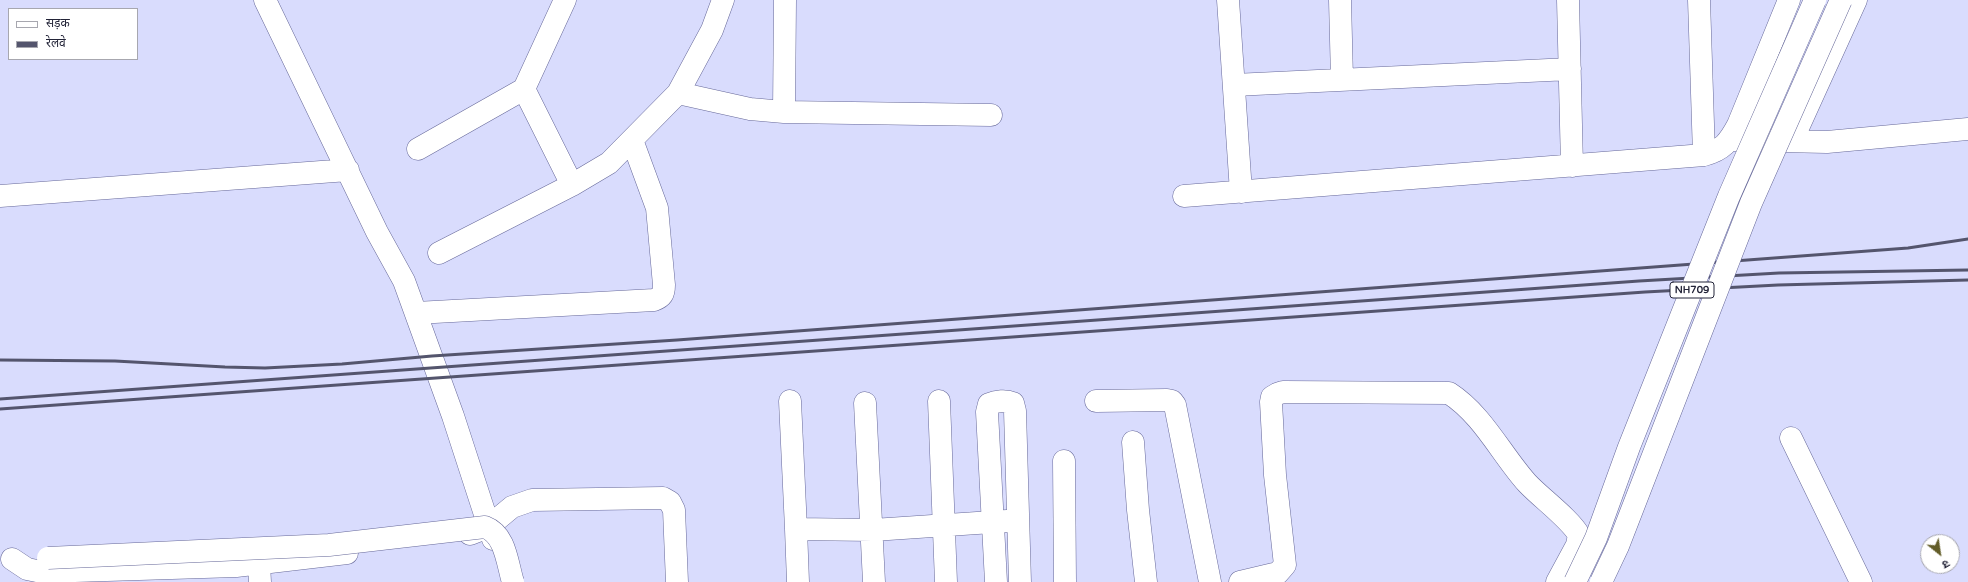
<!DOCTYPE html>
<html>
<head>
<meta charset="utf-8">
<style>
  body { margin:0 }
  #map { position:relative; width:1968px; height:582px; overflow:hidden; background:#d9dcfd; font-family:"Varela Round","Noto Sans Devanagari",sans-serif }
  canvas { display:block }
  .legend { position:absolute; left:8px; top:8px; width:130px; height:52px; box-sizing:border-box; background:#fff; border:1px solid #a7a7af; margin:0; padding:5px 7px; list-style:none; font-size:12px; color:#232438 }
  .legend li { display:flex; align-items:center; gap:8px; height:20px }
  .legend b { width:20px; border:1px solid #a7a7af }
  .north { position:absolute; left:1920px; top:534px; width:40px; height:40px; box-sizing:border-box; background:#fff; border:1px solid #a7a7af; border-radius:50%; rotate:150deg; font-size:11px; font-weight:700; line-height:16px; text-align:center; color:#232438 }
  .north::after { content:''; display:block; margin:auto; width:14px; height:18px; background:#625c28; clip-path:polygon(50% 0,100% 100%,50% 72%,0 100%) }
</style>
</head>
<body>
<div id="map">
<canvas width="1968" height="582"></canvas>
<ul class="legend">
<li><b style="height:5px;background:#fff"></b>सड़क</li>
<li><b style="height:5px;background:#54556d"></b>रेलवे</li>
</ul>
<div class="north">उ</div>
</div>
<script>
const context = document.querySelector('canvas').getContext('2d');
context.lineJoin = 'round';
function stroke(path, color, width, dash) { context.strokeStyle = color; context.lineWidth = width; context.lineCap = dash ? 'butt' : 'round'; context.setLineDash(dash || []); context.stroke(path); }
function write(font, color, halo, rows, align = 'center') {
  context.font = font + ' "Varela Round",sans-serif'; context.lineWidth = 4; context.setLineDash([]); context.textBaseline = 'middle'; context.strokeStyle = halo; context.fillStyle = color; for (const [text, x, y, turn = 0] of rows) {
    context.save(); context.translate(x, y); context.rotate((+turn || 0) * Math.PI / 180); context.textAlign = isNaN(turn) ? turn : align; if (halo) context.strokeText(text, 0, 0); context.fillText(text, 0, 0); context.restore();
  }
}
const minor = new Path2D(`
  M265 0 377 232 404 281 453 416 493 539
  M1228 0 1241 192
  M1340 0 1342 79
  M1568 0 1572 166
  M1699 0 1704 155
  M1234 85 1570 69
  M524 89 572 185
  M678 93 750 109 784 112 991 115
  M784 112 785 0
  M1735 140 1827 142 1968 129
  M1792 141 1856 0
  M418 149 524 89 565 0
  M0 196 348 170
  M1184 196 1704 155C1723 150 1729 142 1738 125L1789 0
  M439 253 572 185 609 163 678 93 712 30 723 0
  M416 313 654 300C662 297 664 294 664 285L657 208 632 140
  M790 401 796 529
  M939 401 946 582
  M1096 401 1167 400 1172 401 1175 405 1210 582
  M865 403 874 582
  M1791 438 1861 582
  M1133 442 1138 510 1146 582
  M1064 461 1065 582
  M470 534 488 527 512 507 532 500 663 498 670 502 674 510 677 582
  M12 559 27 569 42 572 236 566 347 553
  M259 564 260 582
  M798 582 796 529 873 530 1007 521
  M996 582 987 412 989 404C996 401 1006 400 1013 403L1015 411 1020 582
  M1240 582 1278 573 1285 565 1275 475 1271 402 1272 397 1277 394 1283 392 1449 393C1483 415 1501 454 1527 483 1541 498 1570 519 1579 535L1577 545 1557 582`);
stroke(minor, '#666899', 23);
stroke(minor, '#fff', 22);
stroke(new Path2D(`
  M0 360 115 361 225 367 265 368 342 364 432 356 677 340 1908 248 1968 239
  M0 399 1639 281 1779 273 1968 270
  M0 409 1645 292 1778 285 1968 280`), '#54556d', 3);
const minorBridge = new Path2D(`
  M48 558 329 545 485 527C506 535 507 563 513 582`);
const highwayBridge = new Path2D(`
  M1575 582 1596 538 1629 447 1729 196 1815 0
  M1601 582 1618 546 1751 203 1841 0`);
stroke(minorBridge, '#666899', 23, []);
stroke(highwayBridge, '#666899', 23, []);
stroke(minorBridge, '#fff', 22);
stroke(highwayBridge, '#fff', 22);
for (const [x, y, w] of [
  [1692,290,44]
]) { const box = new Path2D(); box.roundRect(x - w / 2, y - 8, w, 16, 3); context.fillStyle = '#fff'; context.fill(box); stroke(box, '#232438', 1); }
write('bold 10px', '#232438', null, [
  ["NH709",1692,290]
]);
</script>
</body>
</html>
